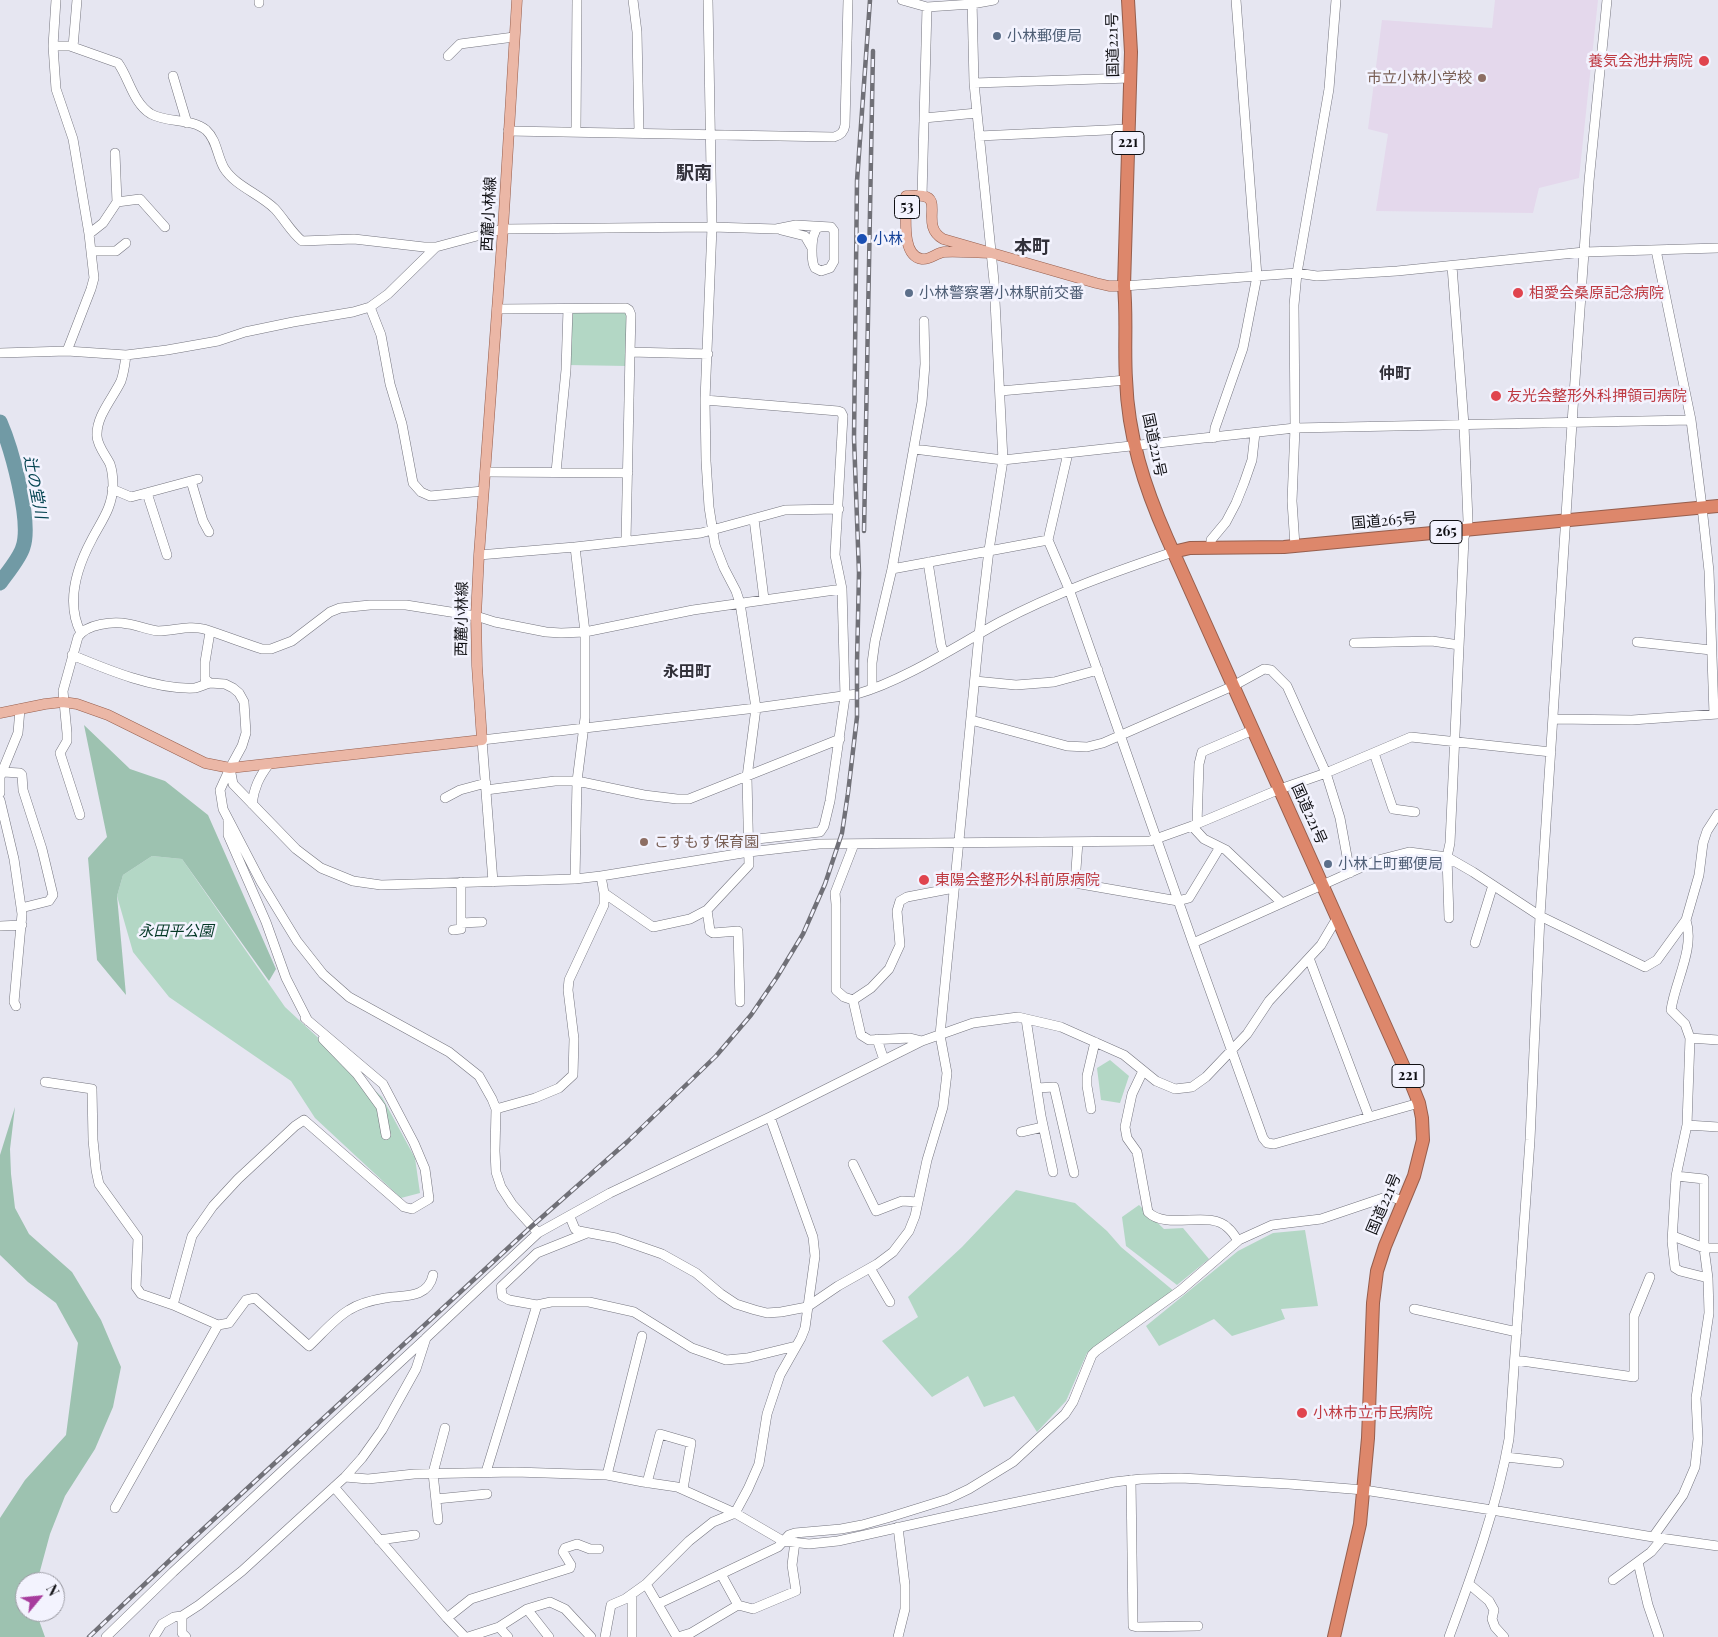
<!DOCTYPE html>
<html>
<head>
<meta charset="utf-8">
<style>
  body { margin:0 }
  #map { position:relative; width:1718px; height:1637px; overflow:hidden; background:#e6e6f1; font-family:"Playfair Display",serif }
  canvas { display:block }
  .north { position:absolute; left:15px; top:1572px; width:50px; height:50px; box-sizing:border-box; background:#f3f3fe; border:1px solid #9999a1; border-radius:50%; rotate:62deg; font-size:14px; font-weight:700; line-height:20px; text-align:center; color:#111115 }
  .north::after { content:''; display:block; margin:auto; width:18px; height:22px; background:#a73c9d; clip-path:polygon(50% 0,100% 100%,50% 72%,0 100%) }
</style>
</head>
<body>
<div id="map">
<canvas width="1718" height="1637"></canvas>
<div class="north">N</div>
</div>
<script>
const context = document.querySelector('canvas').getContext('2d');
context.lineJoin = 'round';
function fill(path, color) { context.fillStyle = color; context.fill(path, 'evenodd'); }
function stroke(path, color, width, dash) { context.strokeStyle = color; context.lineWidth = width; context.lineCap = dash ? 'butt' : 'round'; context.setLineDash(dash || []); context.stroke(path); }
function write(font, color, halo, rows, align = 'center') {
  context.font = font + ' "Playfair Display","Noto Sans JP",serif'; context.lineWidth = 5; context.setLineDash([]); context.textBaseline = 'middle'; context.strokeStyle = halo; context.fillStyle = color; for (const [text, x, y, turn = 0] of rows) {
    context.save(); context.translate(x, y); context.rotate((+turn || 0) * Math.PI / 180); context.textAlign = isNaN(turn) ? turn : align; if (halo) context.strokeText(text, 0, 0); context.fillText(text, 0, 0); context.restore();
  }
}
fill(new Path2D(`
  M1495 0H1598L1579 178 1539 188 1533 213 1376 211 1388 134 1368 129 1382 20 1492 28Z`), '#e4d8ec');
fill(new Path2D(`
  M622 311 627 315V366L568 365 573 313 577 312Z
  M152 856 182 859 285 1007 382 1097 415 1158 420 1193 401 1198 315 1118 291 1081 169 997 133 952 117 896 123 875Z
  M1110 1060 1129 1076 1120 1103 1101 1100 1097 1068Z
  M1016 1190 1075 1203 1107 1231 1121 1247 1175 1292 1087 1353 1066 1401 1037 1432 1014 1396 984 1407 968 1376 932 1397 882 1341 918 1317 908 1297 962 1247Z
  M1139 1205 1164 1229 1183 1228 1209 1259 1177 1285 1126 1246 1122 1217Z
  M1305 1230 1318 1306 1281 1309 1285 1319 1232 1336 1214 1319 1159 1346 1146 1326 1238 1251 1273 1233Z`), '#b3d7c5');
fill(new Path2D(`
  M84 725 130 769 165 781 208 815 276 969 269 981 182 859 152 856 123 875 117 896 126 995 97 960 88 858 107 837Z
  M15 1107 10 1149 11 1174 15 1208 29 1234 72 1272 101 1320 121 1367 113 1407 95 1449 65 1496 50 1534 37 1582H25V1612H36L45 1637H0V1518L25 1480 66 1435 78 1343 56 1303 28 1282 0 1255V1155Z`), '#9dc2b0');
stroke(new Path2D(`
  M0 422C11 447 32 521 23 547 20 558 7 573 0 583`), '#719aa5', 15);
const minor = new Path2D(`
  M56 0 53 46 56 89 73 139 89 234 94 278 91 289 67 351
  M259 0V3
  M633 0 637 32 639 132
  M902 0 927 7 972 4 994 0
  M53 46H70L118 63C129 78 133 103 151 114 167 123 192 118 206 130 217 140 217 156 224 168 235 186 260 194 275 209 285 220 291 232 302 241L354 239 424 247H436L503 229 712 227 776 229 796 225 831 227 834 231V261L830 268 821 271 815 268C811 262 811 239 815 232 816 228 817 228 821 227
  M73 47 77 0
  M448 56 460 44 514 37
  M173 76 187 123
  M974 83 1130 78
  M924 118 977 113
  M508 131 834 137C841 135 844 132 845 125L848 0
  M576 131 577 0
  M979 136 1128 129
  M922 196 927 7
  M117 202 140 199 165 227
  M781 230 805 236 812 248
  M89 234 103 223 117 202 115 153
  M1656 250 1691 420 1702 507 1709 571 1714 714
  M91 251H116L126 243
  M1124 286 1297 273 1317 276 1397 271 1584 252 1718 248
  M370 307 381 335 390 384 402 424 413 483 421 492 430 496 483 491
  M497 309 626 308 629 310 631 315 630 352 708 354
  M0 353 67 351 126 355 167 350 218 341 245 332 293 322 353 312 370 307 388 294 436 247
  M1000 391 1126 380
  M705 400 838 411 841 412 843 416 835 555 842 589 845 697 830 801 824 826 820 832 748 840
  M1214 438 1215 428 1243 348 1257 276 1236 0
  M914 449 1003 460 1295 428 1691 420
  M1068 453 1048 540 1069 589 1193 943 1263 1138 1267 1143 1274 1144 1419 1103
  M485 472 628 473
  M556 472 566 370 568 309
  M191 481 203 521 209 532
  M112 489 131 497 198 479
  M147 493 167 555
  M754 519 764 599
  M626 541 630 352
  M1295 546 1292 501 1295 428 1294 305 1297 273 1329 89 1336 0
  M575 547 585 632V718L577 781 575 879
  M1211 547V540L1226 522 1236 503 1244 483 1252 460 1255 433
  M479 555 575 547 701 533 785 510 839 509
  M928 562 941 645 944 653
  M892 569 1048 540
  M210 632 205 662V679L210 683 225 684 233 688 239 693 244 702 246 733 242 746 230 768 220 790 223 809 261 882 297 941 323 974 349 997 449 1052 479 1076 492 1099 496 1109 495 1151 496 1172 501 1187 512 1204 538 1233
  M81 633C65 602 77 567 92 539 102 520 112 508 113 486 113 480 112 470 110 464 106 456 97 445 97 436 96 416 113 398 121 381 124 372 125 364 126 355
  M1637 642 1711 650
  M1354 643 1432 641 1459 645
  M72 655C108 670 156 690 195 688 200 687 205 684 210 683
  M975 681 1016 685 1054 682 1098 670
  M872 689V663L875 641 892 569 922 402 925 364 924 321
  M1553 719 1632 720 1718 714
  M971 720 1067 746 1087 747 1103 743 1233 686 1264 669 1271 670 1287 686 1326 773 1340 818 1350 873
  M1374 753 1393 809 1415 812
  M230 768 233 784 296 849 321 868 353 881 381 885 575 879 601 876 749 852 819 844 1150 841 1192 826 1280 789 1326 773 1411 737 1551 752
  M3 772 20 773 22 775 23 790 42 849 53 895 49 901 21 908
  M486 790 555 781H577L644 795 677 799H689L840 739
  M0 793V777L18 733 20 709
  M445 798 460 790 486 783
  M0 800 14 859 22 914 14 1002 16 1006
  M252 804C254 788 259 777 269 764
  M80 815 60 753 67 741V733L63 691 78 637C86 624 113 621 128 624 138 625 147 630 158 631 174 631 188 625 204 629 223 635 243 643 262 649H271L292 641 330 612 340 608 370 605H406L476 616 495 622 546 632 561 633 585 632 693 610 842 589
  M228 821V835L266 922 286 978 308 1021
  M1197 824 1199 764 1202 752 1253 730
  M1192 826 1204 839 1226 850 1282 903
  M1078 842 1075 883 1178 901 1189 898 1220 847
  M854 844 835 893 836 904V990L844 997 853 1000 871 988 889 969 900 945 897 911 900 901 907 897 954 888
  M493 882 482 740 756 708 857 694C905 680 956 646 1000 622 1055 593 1114 572 1173 552
  M604 893 653 927 690 919 707 910 749 865 747 777 756 708 740 603 736 591 724 568 715 545 709 507 706 461 705 400 712 227 708 0
  M707 910 710 931 713 933 738 931 740 1002
  M1449 918 1447 857 1450 843 1464 538 1468 521 1464 425 1452 266
  M461 923 482 922
  M0 926 22 925
  M453 930 461 929V882
  M1193 943 1378 860 1409 852 1447 857 1473 872 1540 916 1645 967 1657 960 1686 920 1699 875 1703 843 1707 831 1718 814
  M1475 943 1493 885
  M1309 958 1369 1117
  M853 1000 861 1035 869 1040 910 1038 922 1041
  M1026 1019 1041 1116 1053 1172
  M1690 1038 1718 1040
  M323 1039 357 1074 381 1107 386 1135
  M877 1039 884 1060
  M1143 1071 1132 1094 1125 1127 1127 1138 1137 1152 1148 1212C1167 1231 1210 1209 1228 1228 1232 1231 1235 1236 1238 1241
  M45 1082 92 1089 93 1140 96 1170 99 1184 138 1238 136 1287 141 1294 173 1305 218 1325 229 1323 246 1300 255 1298 309 1346C321 1335 335 1318 349 1310 360 1303 373 1300 385 1298 403 1295 428 1299 433 1275
  M1037 1088 1054 1087 1074 1173
  M496 1109 535 1098 559 1088 573 1075 574 1039 568 990 569 980 604 905V893L601 876
  M1091 1109 1087 1086V1076L1095 1042
  M1687 1125 1718 1127
  M1021 1132 1043 1127
  M853 1164 876 1211 902 1201 918 1202
  M1676 1176 1704 1179V1248L1708 1278
  M570 1217 575 1229 579 1231 616 1238 662 1254 696 1273 721 1294 736 1304 755 1310 767 1313 781 1312 807 1307 838 1286 877 1264 893 1252 909 1231 915 1216 927 1160 943 1107 947 1073 940 1035 979 635 989 550 1003 460 994 281 974 83 972 0
  M587 1233 537 1253 501 1287 502 1296 509 1300 537 1305 551 1302H589L634 1312 692 1348 726 1360 747 1358 796 1346
  M1673 1236 1704 1248H1718
  M870 1268 890 1302
  M173 1305 192 1236 213 1206 238 1179 295 1126 304 1120 404 1207 412 1209 429 1199 425 1169 414 1143 383 1084 305 1018
  M1414 1309 1517 1332
  M1515 1360 1634 1377V1316L1650 1277
  M1506 1457 1559 1463
  M486 1472 537 1305
  M607 1475 642 1336
  M345 1477 368 1479 414 1474 515 1472 607 1475 643 1482 677 1487 735 1513 783 1541 809 1544 838 1541 959 1514 1114 1482 1141 1479 1181 1478 1289 1484 1364 1490 1492 1510 1653 1537 1718 1546
  M1131 1480 1133 1626 1137 1627 1198 1626
  M647 1483 660 1434 691 1443 683 1489
  M334 1487 447 1618 465 1637
  M436 1499 487 1494
  M115 1508 218 1325
  M438 1520 433 1473 445 1428
  M898 1527 905 1585V1609L898 1637
  M1653 1537 1683 1495 1695 1467 1698 1439 1696 1398 1709 1313 1708 1278 1680 1271 1675 1268 1672 1241 1676 1176 1687 1125 1690 1038 1685 1024 1671 1010C1675 981 1695 949 1686 920
  M379 1540 415 1535
  M1638 1562 1648 1605 1659 1637
  M721 1574 738 1605
  M1613 1580 1651 1552 1662 1539
  M646 1584 677 1637
  M1469 1584 1489 1601 1494 1610 1492 1619 1495 1627 1504 1637
  M658 1604 778 1547 789 1535 795 1533 841 1529 862 1525 887 1518 948 1499 969 1489 1013 1462 1065 1414 1073 1402 1092 1355 1096 1351 1181 1290 1239 1240 1272 1225 1321 1219 1383 1198 1391 1197 1404 1201
  M527 1609 549 1637
  M182 1616V1633L186 1637
  M447 1618 471 1599 570 1568 571 1565 563 1552 565 1548 577 1544 590 1549H599
  M499 1627 508 1637
  M106 1637 173 1572 424 1340
  M154 1637 162 1624 174 1617 182 1616 199 1605 242 1571 345 1477 362 1458 382 1430 416 1369 426 1338 538 1233 610 1193 770 1117 922 1041 973 1023 1018 1017 1061 1027 1124 1055 1156 1081 1175 1089 1192 1087 1206 1077 1247 1034 1269 1001 1321 945 1337 918
  M468 1637 499 1627 527 1609 550 1602 565 1609 591 1637
  M605 1637 611 1605 625 1599 646 1584 689 1541 713 1522 735 1513 748 1489 759 1464 767 1414 780 1375 801 1338 805 1328 815 1256 813 1237 770 1117
  M632 1637V1594
  M678 1637 691 1633 738 1605 753 1609 796 1591 792 1565 795 1542
  M1449 1637C1473 1572 1497 1507 1509 1439L1530 1140 1540 916 1572 423 1589 181 1607 0`);
const major = new Path2D(`
  M991 253C976 253 959 251 944 252 936 253 930 260 922 259 900 256 907 213 906 196 912 196 918 195 923 196 943 199 920 226 943 239L1096 283 1109 286H1124
  M0 713 45 704 63 702 77 704 108 715 205 763 230 768 482 740 477 666 476 616 479 555 503 229 517 0`);
const highway = new Path2D(`
  M1128 0 1131 52 1124 286C1127 317 1124 348 1126 379 1128 436 1144 486 1167 538L1411 1083 1419 1103 1422 1118 1423 1140 1414 1176 1385 1246 1377 1271 1373 1303 1368 1438 1360 1524 1334 1637
  M1173 552 1190 548 1284 547 1718 506`);
stroke(minor, '#75757f', 10);
stroke(major, '#965e4d', 11);
stroke(highway, '#965e4d', 14);
stroke(minor, '#fff', 9);
stroke(major, '#ebb7a6', 10);
stroke(highway, '#dd876b', 12);
const rail = new Path2D(`
  M864 531 873 51
  M89 1637 188 1543 532 1226 627 1142 716 1056 751 1015 777 977 803 934 825 884 842 833 848 793 857 717V663L859 573 854 438 857 181 870 0`);
stroke(rail, '#707077', 4.5);
stroke(rail, '#f3f3fe', 2.5, [8]);
for (const [x, y, r, color] of [
  [997,36,5,"#5c6f8a"],
  [1704,61,6,"#e0444e"],
  [1482,78,5,"#8d6e63"],
  [862,239,6,"#1a4fb4"],
  [909,293,5,"#5c6f8a"],
  [1518,293,6,"#e0444e"],
  [1496,396,6,"#e0444e"],
  [644,842,5,"#8d6e63"],
  [1328,864,5,"#5c6f8a"],
  [924,880,6,"#e0444e"],
  [1302,1413,6,"#e0444e"]
]) { const dot = new Path2D(); dot.arc(x, y, r, 0, 2 * Math.PI); context.fillStyle = color; context.fill(dot); stroke(dot, '#f3f3fe', 2); }
for (const [x, y, w] of [
  [1128,143,32],
  [907,207,25],
  [1446,532,32],
  [1408,1076,32]
]) { const box = new Path2D(); box.roundRect(x - w / 2, y - 11.5, w, 23, 4); context.fillStyle = '#f3f3fe'; context.fill(box); stroke(box, '#111115', 1); }
write('bold 14px', '#111115', null, [
  ["221",1128,143],
  ["53",907,207],
  ["265",1446,532],
  ["221",1408,1076]
]);
write('15px', '#4e5e75', '#f3f3fe', [
  ["小林郵便局",1007,36],
  ["小林警察署小林駅前交番",919,293],
  ["小林上町郵便局",1338,864]
], 'left');
write('15px', '#111115', '#f3f3fe', [
  ["国道221号",1113,45,-91],
  ["西麓小林線",489,214,-87],
  ["国道221号",1154,445,78],
  ["国道265号",1384,521,-5],
  ["西麓小林線",462,619,-89],
  ["国道221号",1309,814,66],
  ["国道221号",1384,1204,-67]
]);
write('15px', '#be3a42', '#f3f3fe', [
  ["養気会池井病院",1693,61,"right"],
  ["相愛会桑原記念病院",1529,293],
  ["友光会整形外科押領司病院",1507,396],
  ["東陽会整形外科前原病院",935,880],
  ["小林市立市民病院",1313,1413]
], 'left');
write('15px', '#785e54', '#f3f3fe', [
  ["市立小林小学校",1472,78],
  ["こすもす保育園",654,842,"left"]
], 'right');
write('15px', '#164399', '#f3f3fe', [
  ["小林",873,239]
], 'left');
write('italic 15px', '#043826', '#f3f3fe', [
  ["永田平公園",176,931]
]);
write('bold 16px', '#313039', '#f3f3fe', [
  ["仲町",1395,374],
  ["永田町",687,672]
]);
write('italic 16px', '#054552', '#f3f3fe', [
  ["辻の堂川",35,487,79]
]);
write('bold 18px', '#313039', '#f3f3fe', [
  ["駅南",694,173],
  ["本町",1032,247]
]);
</script>
</body>
</html>
